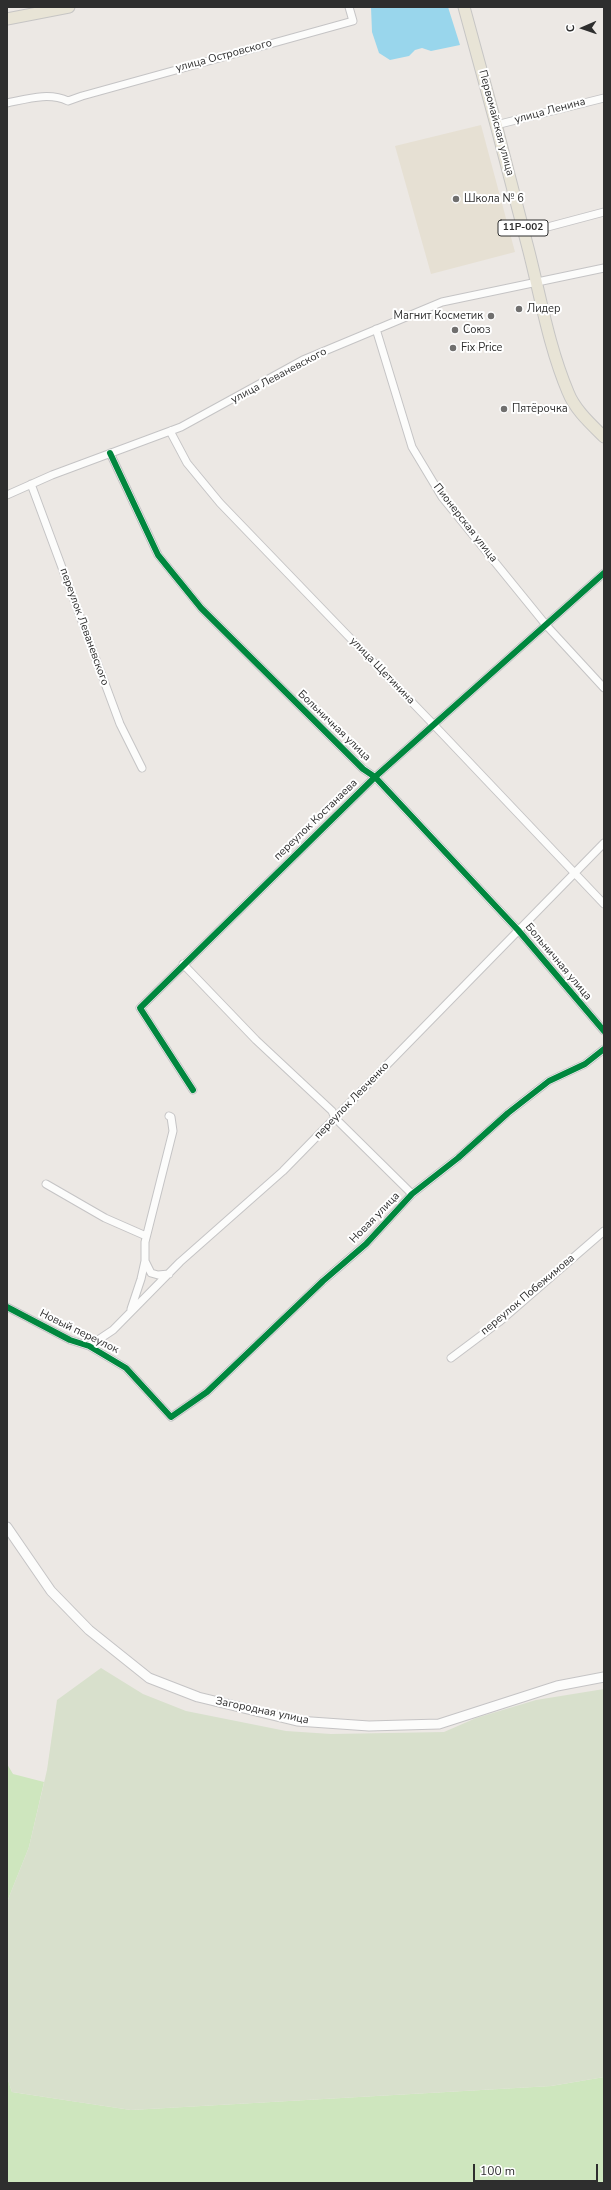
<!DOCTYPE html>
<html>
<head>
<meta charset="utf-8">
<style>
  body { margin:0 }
  #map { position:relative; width:611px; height:2190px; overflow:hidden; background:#ece8e4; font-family:"Nunito Sans",sans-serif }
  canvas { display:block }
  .frame { position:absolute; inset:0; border:8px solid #2e2e2e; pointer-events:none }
  .north { position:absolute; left:563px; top:8px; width:40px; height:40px; -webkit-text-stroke:3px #fff; paint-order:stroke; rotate:268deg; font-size:11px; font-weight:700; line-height:16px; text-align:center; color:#2e2e2e }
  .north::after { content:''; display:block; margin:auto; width:14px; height:18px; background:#2e2e2e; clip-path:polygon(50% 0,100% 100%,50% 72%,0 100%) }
  .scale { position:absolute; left:473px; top:2164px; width:125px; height:18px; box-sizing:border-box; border:2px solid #2e2e2e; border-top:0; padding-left:5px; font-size:12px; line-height:14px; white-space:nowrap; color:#2e2e2e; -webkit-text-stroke:3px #fff; paint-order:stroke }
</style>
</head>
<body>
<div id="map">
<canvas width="611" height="2190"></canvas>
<div class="frame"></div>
<div class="north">С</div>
<div class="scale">100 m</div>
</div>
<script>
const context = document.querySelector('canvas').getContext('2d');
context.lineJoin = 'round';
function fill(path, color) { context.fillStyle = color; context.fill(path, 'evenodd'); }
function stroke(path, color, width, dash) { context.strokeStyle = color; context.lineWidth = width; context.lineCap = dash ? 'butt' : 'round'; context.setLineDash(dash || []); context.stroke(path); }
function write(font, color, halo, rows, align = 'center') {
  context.font = font + ' "Nunito Sans",sans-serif'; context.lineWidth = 4; context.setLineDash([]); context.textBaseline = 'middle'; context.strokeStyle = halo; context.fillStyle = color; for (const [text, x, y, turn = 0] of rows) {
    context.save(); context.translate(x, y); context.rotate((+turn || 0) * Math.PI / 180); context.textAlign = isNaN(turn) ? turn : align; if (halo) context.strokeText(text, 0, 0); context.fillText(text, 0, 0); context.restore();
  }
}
fill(new Path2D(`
  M481 125 515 252 431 274 395 146Z`), '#e6e0d3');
fill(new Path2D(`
  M7 1764 13 1774 44 1782 29 1847 7 1902Z
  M7 2077 12 2092 131 2110 551 2086 604 2077V2183H7Z`), '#cee6be');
fill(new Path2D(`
  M101 1668 143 1694 186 1711 286 1731 331 1734 444 1732 476 1718 536 1700 604 1689V2077L551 2086 131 2110 12 2092 7 2077V1902L29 1847 47 1770 57 1700Z`), '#d8e0cc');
fill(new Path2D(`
  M371 7H448L460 45 431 51 422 48 415 50 409 56 390 60 379 53 372 32Z`), '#99d6ec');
const minor = new Path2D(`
  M7 103C27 99 49 92 68 101L82 96 353 21 349 7
  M496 125 604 98
  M525 233 604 212
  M376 329 412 447 442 497 546 625 604 688
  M170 431 187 463 220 503 433 724 604 904
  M110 453 158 555 201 608 363 769 375 777 518 930 604 1031
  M31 484 120 724 142 768
  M7 495 52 475 181 427 303 360 442 302 604 268
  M183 964 256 1040 332 1111 335 1118 412 1194
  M193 1090 140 1008 375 777 604 573
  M46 1184 105 1218 146 1236
  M169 1274 158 1275 151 1273 145 1261V1242L173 1131 171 1117 169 1116
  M7 1307 70 1340 89 1346 126 1368 171 1417 207 1392 323 1281 366 1244 412 1194 458 1158 508 1113 549 1081 585 1064 604 1049
  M131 1309 141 1279 145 1261
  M89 1346 113 1330 180 1262 283 1171 604 843
  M451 1358 499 1322 604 1231`);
const tertiary = new Path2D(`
  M7 1527 51 1591 89 1630 149 1678 198 1697 297 1721 369 1726 439 1724 557 1686 604 1677`);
const primary = new Path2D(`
  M464 7C486 86 507 165 527 244 540 293 548 345 568 392 575 410 591 424 604 437
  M7 19 69 7`);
stroke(minor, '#c5c4c5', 9);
stroke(tertiary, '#c5c4c5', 11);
stroke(primary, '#c6c5c4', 13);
stroke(minor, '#fcfcfb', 7);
stroke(tertiary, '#fcfcfb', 9);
stroke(primary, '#e8e4d6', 11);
stroke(new Path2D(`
  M110 453 158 555 201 608 363 769 375 777 518 930 604 1031
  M193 1090 140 1008 375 777 604 573
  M7 1307 70 1340 89 1346 126 1368 171 1417 207 1392 323 1281 366 1244 412 1194 458 1158 508 1113 549 1081 585 1064 604 1049`), '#00873e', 6);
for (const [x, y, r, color] of [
  [456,199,4,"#706f6e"],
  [519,309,4,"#706f6e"],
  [491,316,4,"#706f6e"],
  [455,330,4,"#706f6e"],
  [453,348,4,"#706f6e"],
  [504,409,4,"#706f6e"]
]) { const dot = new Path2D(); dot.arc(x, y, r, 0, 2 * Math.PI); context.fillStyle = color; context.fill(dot); stroke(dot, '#fff', 1.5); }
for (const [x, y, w] of [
  [523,228,50]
]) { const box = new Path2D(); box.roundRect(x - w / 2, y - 8, w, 16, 3); context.fillStyle = '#fff'; context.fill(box); stroke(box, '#2e2e2e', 1); }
write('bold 10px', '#2e2e2e', null, [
  ["11Р-002",523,228]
]);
write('11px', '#2e2e2e', '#fff', [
  ["улица Островского",224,56,-15],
  ["улица Ленина",550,111,-15],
  ["Первомайская улица",496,123,75],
  ["улица Леваневского",279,376,-28],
  ["Пионерская улица",465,523,52],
  ["переулок Леваневского",84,627,70],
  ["улица Щетинина",382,671,46],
  ["Больничная улица",334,726,44],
  ["переулок Костанаева",316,820,-44],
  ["Больничная улица",558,962,50],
  ["переулок Левченко",352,1101,-46],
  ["Новая улица",375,1218,-46],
  ["переулок Побежимова",528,1295,-40],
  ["Новый переулок",79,1332,26],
  ["Загородная улица",262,1711,12]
]);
write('11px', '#2e2e2e', '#fff', [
  ["Школа № 6",464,199],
  ["Лидер",527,309],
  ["Магнит Косметик",483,316,"right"],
  ["Союз",463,330],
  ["Fix Price",461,348],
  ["Пятёрочка",512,409]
], 'left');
</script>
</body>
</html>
